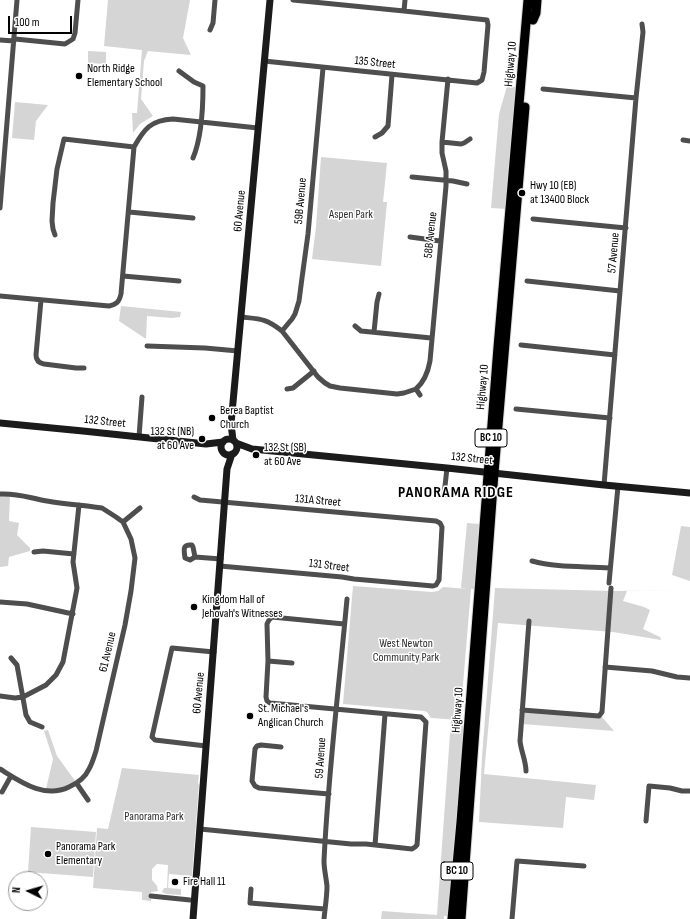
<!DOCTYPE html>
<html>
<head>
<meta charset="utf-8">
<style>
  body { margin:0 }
  #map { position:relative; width:690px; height:919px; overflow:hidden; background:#fff; font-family:"Sofia Sans Condensed",sans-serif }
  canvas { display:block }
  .north { position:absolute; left:8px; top:871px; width:40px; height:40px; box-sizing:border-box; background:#fff; border:1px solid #999; border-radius:50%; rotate:275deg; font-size:11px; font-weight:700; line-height:16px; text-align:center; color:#000 }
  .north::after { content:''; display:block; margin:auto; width:14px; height:18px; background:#000; clip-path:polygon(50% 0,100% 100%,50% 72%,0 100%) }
  .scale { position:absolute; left:8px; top:16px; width:64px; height:18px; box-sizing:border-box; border:2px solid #000; border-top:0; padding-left:5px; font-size:12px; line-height:14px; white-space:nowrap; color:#000; -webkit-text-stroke:3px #fff; paint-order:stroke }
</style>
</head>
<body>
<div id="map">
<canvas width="690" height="919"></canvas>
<div class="north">N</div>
<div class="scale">100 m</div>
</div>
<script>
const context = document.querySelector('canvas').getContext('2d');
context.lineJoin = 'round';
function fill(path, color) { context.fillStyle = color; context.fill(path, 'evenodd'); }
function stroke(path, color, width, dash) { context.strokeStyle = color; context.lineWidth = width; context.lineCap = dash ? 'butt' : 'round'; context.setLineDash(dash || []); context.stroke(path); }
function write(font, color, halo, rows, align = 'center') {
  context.font = font + ' "Sofia Sans Condensed",sans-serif'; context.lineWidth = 3; context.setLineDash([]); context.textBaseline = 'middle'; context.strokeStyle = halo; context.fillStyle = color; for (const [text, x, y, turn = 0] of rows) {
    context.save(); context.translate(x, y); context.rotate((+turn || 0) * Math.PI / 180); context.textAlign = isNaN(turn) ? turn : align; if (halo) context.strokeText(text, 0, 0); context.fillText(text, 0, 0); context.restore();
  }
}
fill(new Path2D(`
  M108 0H190L183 38 191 55 148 51 144 61 141 99 153 116 140 124 133 133 132 113H137L142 50 104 46Z
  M88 51 106 52V64L88 63Z
  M507 86 518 87 507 209 491 208 499 114Z
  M15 102 48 105 36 121 34 140 12 138Z
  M321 157 387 163 383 202H387L381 266 312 259 316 227Z
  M121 306 181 312 180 317 172 318 147 316 146 339 119 321Z
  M0 496H10L9 521 19 523 17 535 30 548V551L9 557 8 566 0 567Z
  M467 523 479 524 475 589H471L460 720 431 718 427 712 424 711 343 704 353 586 432 592 438 591 443 587 468 589 461 588Z
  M681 526 690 527V581L672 575Z
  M495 588 615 591 690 590 627 591 623 601 644 607 650 610 643 629 660 637 661 640 613 632 498 623 484 774 596 785 594 800 566 797 563 828 479 822 482 757Z
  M528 711 602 717 614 731 522 724 523 712Z
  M451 720 466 722 456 845 447 916H444V919H381L382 911 437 915Z
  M48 730 57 756 76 782 66 788 46 789 53 759 44 731Z
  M122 768 199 775 198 783 199 785 192 876 169 874 168 888 181 889V895L166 894 162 892 164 888H167L168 865 157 864 152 869V880L157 886 158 891 151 892V901L142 900V892L93 888 97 828 108 829Z
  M31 827 96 832 93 877 28 872Z`), '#d5d5d5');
const highway = new Path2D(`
  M533 20 536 13 537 0
  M452 919 461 822 498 347 528 0
  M461 919 494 473 525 107`);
stroke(highway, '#dbdbdb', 11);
stroke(new Path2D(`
  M404 11 405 0
  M210 30 213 23 215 0
  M15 39 65 44 73 39 75 33 78 0
  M0 40 14 41
  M264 61 477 83 482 80 484 72 488 25 487 20 404 11 293 0
  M179 71 194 82 203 86C203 107 201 139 193 158
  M543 89 636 98
  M375 137 382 133 388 126 392 75
  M683 140 690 141
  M442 142 461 144 464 143 470 139
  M412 177 453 181 467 184
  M0 208 17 0
  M129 212 193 218
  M533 219 626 228
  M55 235 53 229 52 221 53 203 57 169 64 139 134 147
  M410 237 440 241
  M123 276 179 281
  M527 281 620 291
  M0 296 109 306C117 304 119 302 121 294L134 147C144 129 151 120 173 119L258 128
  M41 300 36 355C36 360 39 363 44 364L76 368H84
  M241 317C260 319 266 318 282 331L318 377 325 383 330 386 340 388 397 394 404 393 416 389 420 395
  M355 326 361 331 431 338
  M282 331 292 319 295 314 299 301 302 278 308 234 323 68
  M374 332 377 302 379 294
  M521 345 615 355
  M147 346 205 348 238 351
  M287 389 293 388 314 371
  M416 389C424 382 428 372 430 361L446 186V171L442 153V142L448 79
  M516 409 610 418
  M139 437 142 397
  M604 485 636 98 643 32 642 24
  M0 494C19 493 29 498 47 501 63 504 79 505 94 507L102 508 116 517 123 522 131 539 135 558 131 591 125 625 96 751C94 757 92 764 89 769 85 778 78 783 69 787 44 799 21 782 0 769
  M444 495 447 468
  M194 497 200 500 436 521 440 523 442 527 439 580 436 585 433 586 354 579 342 577 220 566
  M123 522 140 508
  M34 552 43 551 74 554
  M195 557 193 547 192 545C182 544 184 550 185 558L190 560 195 557 221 559
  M532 561C557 568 584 566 610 568
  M609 583 618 486
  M0 602 27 604 73 614
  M11 658 17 665 26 715 30 722 42 727
  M268 661 292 663
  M605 667 652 671 677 677 690 678
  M0 696 15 698 23 697 46 685 56 675 63 662 77 588 73 562 79 505
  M522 710 599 716 602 712 611 588
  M206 746 155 740 152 737 172 648 214 652
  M281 747 261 745 257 746 255 749 252 781 255 786 259 788 329 794
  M526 771C526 761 521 751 520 741L529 621
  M77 784 88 800
  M2 792 11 776
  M646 821 649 786 670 788 682 791H690
  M200 829 351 844H366L412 849 415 847 417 845 426 722 421 717 270 703 267 701 266 697 268 661 267 624 269 620 272 617 344 624
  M375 845 385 714
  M251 889 250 903 325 909
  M151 896 190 900
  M324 919C325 908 327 897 327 886 326 877 324 869 324 861 328 774 339 687 347 599
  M512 919 517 861 584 866`), '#4e4e4e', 5);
stroke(new Path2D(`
  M0 423 83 431 206 444 223 442
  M221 447a8 8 0 1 1 16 0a8 8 0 1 1-16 0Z
  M233 440 231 424 270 0
  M236 443 252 449 447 468 604 485 690 493
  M193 919 227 469 232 454`), '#1b1b1b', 7);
stroke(highway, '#000', 9);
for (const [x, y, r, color] of [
  [79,76,4,"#000"],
  [522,193,4,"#000"],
  [212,418,4,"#000"],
  [202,439,4,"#000"],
  [256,455,4,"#000"],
  [194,607,4,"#000"],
  [250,716,4,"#000"],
  [48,854,4,"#000"],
  [175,882,4,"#000"]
]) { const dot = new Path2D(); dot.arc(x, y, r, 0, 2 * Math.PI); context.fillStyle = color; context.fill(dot); stroke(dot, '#fff', 1.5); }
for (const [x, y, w] of [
  [491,438,32],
  [457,871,32]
]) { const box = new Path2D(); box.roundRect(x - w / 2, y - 9, w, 18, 3); context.fillStyle = '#fff'; context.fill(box); stroke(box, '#000', 1); }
write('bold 11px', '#000', null, [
  ["BC 10",491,438],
  ["BC 10",457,871]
]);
write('12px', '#000', '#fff', [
  ["135 Street",375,63,6],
  ["Highway 10",511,64,-85],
  ["59B Avenue",301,201,-85],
  ["60 Avenue",240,211,-85],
  ["58B Avenue",431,235,-84],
  ["57 Avenue",614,253,-85],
  ["Highway 10",483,387,-85],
  ["132 Street",105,422,6],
  ["132 Street",472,459,6],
  ["131A Street",318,501,5],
  ["131 Street",329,566,7],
  ["61 Avenue",108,652,-77],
  ["60 Avenue",199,693,-85],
  ["Highway 10",458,710,-86],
  ["59 Avenue",321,758,-86]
]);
write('12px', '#000', '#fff', [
  ["North Ridge",87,69],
  ["Elementary School",87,83],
  ["Hwy 10 (EB)",530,186],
  ["at 13400 Block",530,200],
  ["Berea Baptist",220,411],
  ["Church",220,425],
  ["132 St (NB)",194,432,"right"],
  ["at 60 Ave",194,446,"right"],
  ["132 St (SB)",264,448],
  ["at 60 Ave",264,462],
  ["Kingdom Hall of",202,600],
  ["Jehovah's Witnesses",202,614],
  ["St. Michael's",258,709],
  ["Anglican Church",258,723],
  ["Panorama Park",56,847],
  ["Elementary",56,861],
  ["Fire Hall 11",183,882]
], 'left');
write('12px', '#2c2c2c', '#fff', [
  ["Aspen Park",351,215],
  ["West Newton",406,644],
  ["Community Park",406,658],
  ["Panorama Park",154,817]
]);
context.letterSpacing = '1px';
write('bold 16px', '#000', '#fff', [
  ["PANORAMA RIDGE",456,493]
]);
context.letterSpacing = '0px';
</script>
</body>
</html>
